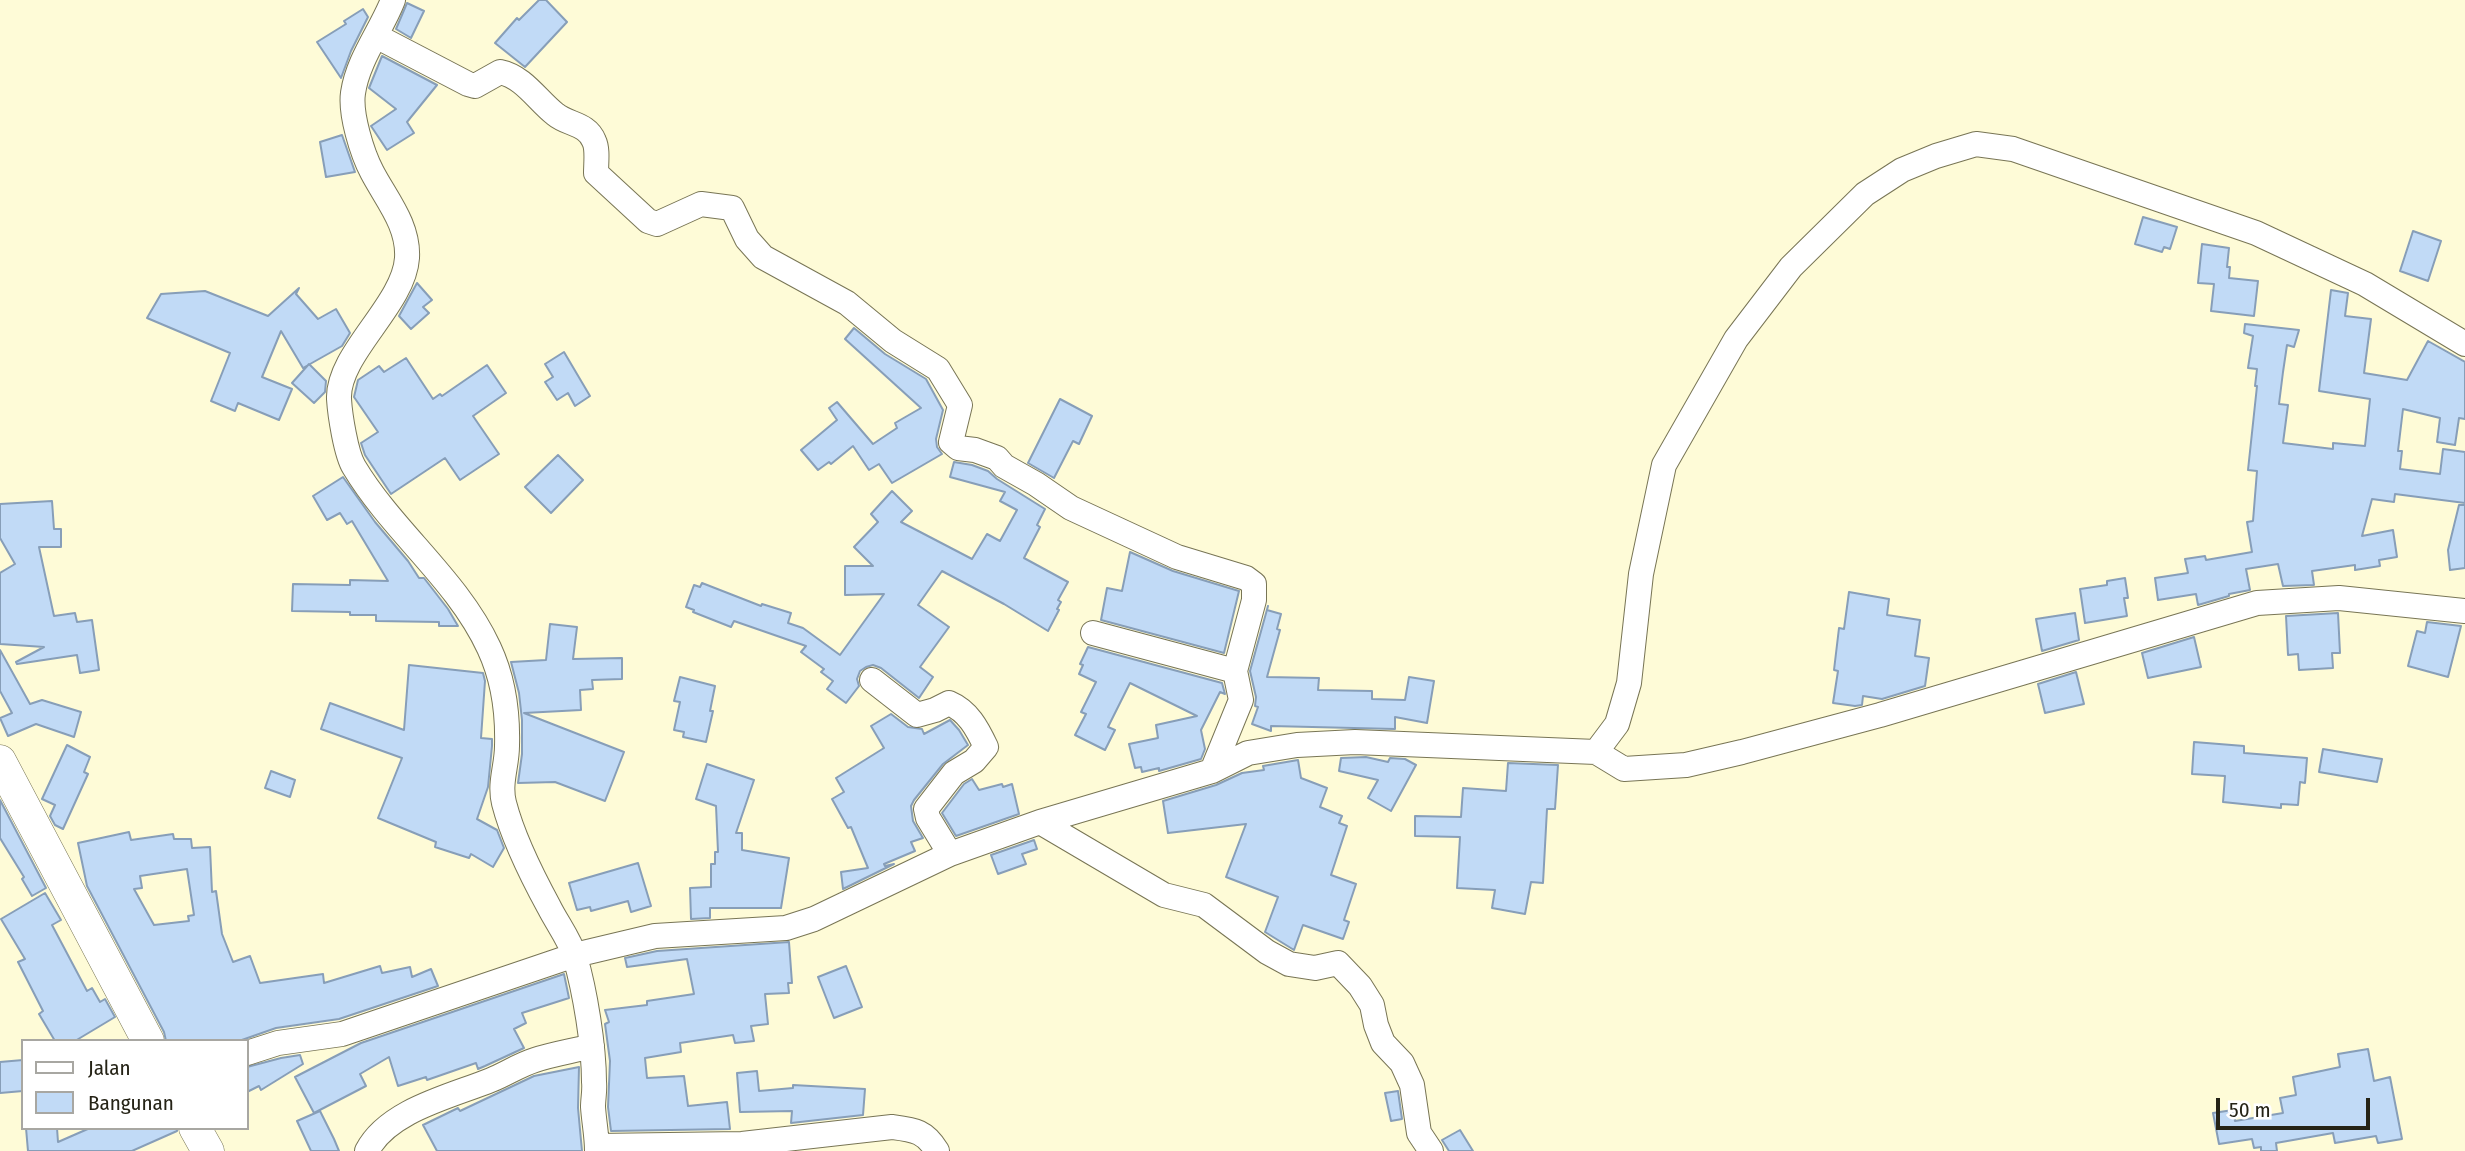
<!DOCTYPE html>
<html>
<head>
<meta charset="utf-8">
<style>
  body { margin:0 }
  #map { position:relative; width:2465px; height:1151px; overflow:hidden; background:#fefbd7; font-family:"Fira Sans Condensed",sans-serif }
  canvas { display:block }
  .legend { position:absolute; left:21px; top:1039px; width:228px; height:91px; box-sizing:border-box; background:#fff; border:2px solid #a8a7a2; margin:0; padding:9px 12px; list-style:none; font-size:21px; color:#252316 }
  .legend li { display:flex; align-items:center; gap:14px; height:35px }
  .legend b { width:35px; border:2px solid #a8a7a2 }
  .scale { position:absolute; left:2216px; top:1098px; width:154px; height:32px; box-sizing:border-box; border:4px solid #252316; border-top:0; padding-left:9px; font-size:21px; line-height:24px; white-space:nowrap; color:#252316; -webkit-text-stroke:5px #fff; paint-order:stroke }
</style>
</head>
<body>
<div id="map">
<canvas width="2465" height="1151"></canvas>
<ul class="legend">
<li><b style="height:9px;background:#fff"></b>Jalan</li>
<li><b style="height:19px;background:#c1daf6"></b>Bangunan</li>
</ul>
<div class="scale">50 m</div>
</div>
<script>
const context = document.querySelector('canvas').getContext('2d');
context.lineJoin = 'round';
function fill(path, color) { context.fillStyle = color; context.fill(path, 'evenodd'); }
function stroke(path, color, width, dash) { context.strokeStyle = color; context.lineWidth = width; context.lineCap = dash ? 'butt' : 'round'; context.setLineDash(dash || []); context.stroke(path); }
const building = new Path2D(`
  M539 0H546L567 22 525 67 495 43 517 18 519 20Z
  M407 3 424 11 411 38 396 29Z
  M363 9 368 17 351 51 341 78 317 42 346 24 344 21Z
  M382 56 437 85 407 122 414 133 387 150 371 126 396 109 369 88Z
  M342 135 355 172 326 177 320 142Z
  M2143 217 2177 227 2170 249 2164 247 2162 252 2135 244Z
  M2413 231 2441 241 2428 281 2400 271Z
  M2202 244 2229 248 2227 267H2230L2229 278 2258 281 2254 316 2211 311 2214 284 2198 283Z
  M417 283 432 300 423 307 429 313 411 329 399 316Z
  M299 288 296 294 318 319 336 309 350 333 342 346 303 368 281 331 262 377 292 389 279 420 238 403 235 411 211 401 230 353 147 318 161 294 205 291 268 316Z
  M2331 290 2348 293 2345 316 2371 319 2364 373 2407 380 2428 341 2465 362V419L2459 418 2455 445 2437 442 2440 418 2403 409 2398 451H2402L2400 469 2440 474 2443 449 2465 452V503L2395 494 2394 502 2372 499 2362 536 2393 530 2397 557 2379 560 2380 566 2355 570V565L2312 571 2314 585 2283 586 2278 564 2246 569 2250 590 2229 594V596L2198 605 2196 594 2158 600 2155 578 2188 573 2185 559 2205 556 2206 560 2252 552 2247 522 2253 521 2257 471 2248 470 2257 386H2255L2257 369 2248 368 2253 336 2244 333 2245 324 2299 330 2294 347 2287 345 2283 372 2279 404 2288 405 2283 443 2333 449V443L2365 446 2370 399 2319 391Z
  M854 328 885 354 926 379 943 410 936 439 937 447 942 454 892 483 879 464 869 470 853 446 831 464 829 462 818 470 801 450 837 420 829 408 837 402 873 444 897 428 895 423 921 408 845 339Z
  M564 352 590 396 575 406 568 393 557 400 545 382 553 377 545 364Z
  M406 358 433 399 440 394 442 396 487 365 506 393 473 416 499 454 460 480 445 458 391 494 365 455 361 443 378 432 354 397 358 380 379 366 384 372Z
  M309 364 326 381 325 392 314 403 292 383Z
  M1060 399 1092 416 1079 444 1073 441 1054 478 1028 463Z
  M558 455 583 480 551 513 525 487Z
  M954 462 972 465 988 471 997 479 1045 509 1037 525 1040 527 1024 558 1068 582 1058 600 1061 602 1057 609 1059 610 1048 631 1004 604 942 571 918 605 949 627 920 667 933 677 919 698 881 668 873 665 866 667 860 671 857 679 859 686 846 703 827 689 833 681 821 672 824 669 801 652 806 646 734 621 731 627 693 612 694 610 686 607 694 585 700 587 702 583 761 606 762 604 791 613 788 623 803 628 840 655 884 594 845 595V566H873L854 547 878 522 871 514 892 491 912 511 901 522 972 559 987 534 1000 541 1017 510 1000 501 1005 492 950 477Z
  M343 477 375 522 408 561 419 578H424L448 609 458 626H439V622L376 621V615H350V612L292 611 293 584 350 585V580L388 581 352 521 347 524 340 513 327 520 313 496Z
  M52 501 54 529H61V547H39L54 616 75 613 77 622 92 620 99 670 80 673 77 655 17 664 16 662 44 647 0 644V573L15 564 0 538V504Z
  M2459 505H2465V568L2450 570 2448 550Z
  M1130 552 1173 571 1239 591 1224 653 1101 620 1107 588 1122 591Z
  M2125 578 2128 598H2124L2127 616 2085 623 2080 589 2107 585V581Z
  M1849 592 1889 599 1887 615 1920 620 1915 656 1929 658 1925 686 1882 699 1863 696 1862 705 1855 706 1833 703 1838 671 1834 670 1839 628 1844 629Z
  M1268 606 1267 610 1281 614 1277 629 1280 630 1267 677 1319 678 1318 690 1372 691V699L1405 700 1409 677 1434 681 1427 723 1395 717V729L1271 726V731L1252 724 1258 707 1255 706 1256 697 1250 671Z
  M2075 613 2079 640 2042 651 2036 619Z
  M2338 613 2340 653H2332L2333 668 2299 670 2298 654 2288 655 2286 616Z
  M2427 622 2461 626 2448 677 2408 666 2417 631 2425 633Z
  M550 624 577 627 573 659 622 658V679L592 680 593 689 580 690 581 710 524 713 624 752 605 801 555 782 518 783 522 754V720L519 693 511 662 546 660Z
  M2194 637 2201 667 2148 678 2142 653Z
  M1088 647 1222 683 1225 694 1220 692 1201 730 1205 749 1201 759 1159 771V768L1142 772 1141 767 1135 768 1129 744 1158 738 1156 725 1197 716 1130 683 1108 727 1115 730 1105 750 1075 735 1086 714 1081 712 1096 682 1079 674 1083 665 1080 664Z
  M0 650 30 704 42 700 81 712 74 737 36 724 8 736 0 718 12 713 0 691Z
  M409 665 483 673 485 681 481 738 492 739V746L488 787 477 819 497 830 504 848 493 867 471 854 469 858 435 847 436 842 378 818 402 758 321 729 330 703 404 730Z
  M2076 672 2084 704 2045 713 2038 684Z
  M680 677 715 686 710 711H713L706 742 683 737 684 732 674 730 680 702 674 701Z
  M891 714 908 727 922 729 924 734 950 720 959 730 968 745 943 764 914 800 911 806 913 821 923 838 911 842 915 851 884 864 885 866 894 864 843 889 841 872 868 868 851 827 848 828 832 799 844 792 836 778 884 748 871 726Z
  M2194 742 2244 746V753L2307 758 2305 783 2300 782 2298 805 2281 804V808L2223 802 2225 776 2192 774Z
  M67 745 90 757 84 772 88 774 63 829 55 825 50 816 55 805 42 799Z
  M2323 749 2382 759 2377 782 2319 772Z
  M1366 757 1388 762 1390 758 1405 759 1416 765 1391 811 1368 798 1378 780 1339 771 1341 758Z
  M1298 760 1301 778 1327 788 1320 807 1342 816 1339 823 1347 826 1331 875 1356 884 1344 920 1349 922 1343 939 1303 925 1294 950 1265 932 1278 897 1226 877 1246 824 1168 833 1163 801 1216 785 1242 773 1264 770 1263 766Z
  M1508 763 1558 765 1555 809H1547L1543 883 1531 882 1525 914 1492 908 1495 890 1457 888 1460 837 1415 836V816L1461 817 1463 788 1506 791Z
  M707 764 754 780 736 833H742V850L789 858 781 908H710V918L691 919 690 888 711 887V864H715V852H718L716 806 696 799Z
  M271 771 295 780 290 797 265 788Z
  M972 779 979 790 1002 784 1003 787 1012 784 1019 814 956 836 942 813 964 784Z
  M0 800 46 888 32 896 22 879 24 877 0 838Z
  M129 832 131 840 173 834 174 839H191L192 848 210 847 212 892 216 891 222 934 233 962 250 956 260 983 323 974 324 983 380 966 382 973 410 967 412 977 431 969 438 986 339 1019 276 1028 239 1041H166L164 1032 87 886 78 843ZM187 869 194 915 188 916 189 921 154 925 134 889 142 888 140 876Z
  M1034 840 1037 849 1022 854 1026 864 998 874 991 855Z
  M638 863 651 906 631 912 628 901 591 911 590 907 577 910 569 883Z
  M45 893 61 920 52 925 87 991 92 988 100 1002 105 999 115 1017 75 1041H55L39 1014 43 1011 18 962 25 959 1 919Z
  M789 942 792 983H788L789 993 765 994 768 1024 751 1026 754 1041 735 1043 733 1035 680 1043 681 1052 645 1058 647 1078 684 1076 688 1106 727 1102 730 1129 611 1131 608 1107 610 1061 605 1024 609 1022 605 1010 647 1005V1001L694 994 687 959 627 967 625 958 657 951Z
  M846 966 862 1007 834 1018 818 977Z
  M564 974 569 998 522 1013 526 1023 514 1029 524 1048 485 1066 478 1069 476 1063 427 1080 426 1077 398 1086 389 1057 360 1074 366 1086 314 1113 295 1077 361 1043Z
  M2368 1049 2374 1081 2390 1077 2402 1139 2378 1143 2376 1136 2335 1143 2333 1133 2276 1143 2277 1151H2261V1147L2254 1148 2252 1139 2219 1144 2213 1113 2233 1110 2235 1121 2283 1113 2280 1098 2296 1095 2293 1077 2340 1067 2338 1054Z
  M300 1055 303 1064 261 1090 259 1086 247 1092V1067L281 1058Z
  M23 1060V1091L0 1093V1062Z
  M579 1067 578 1108 582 1151H437L423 1125 458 1108 460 1111 534 1076Z
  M757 1071 759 1091 793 1088V1085L865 1089 863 1115 791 1123 792 1111 740 1112 737 1073Z
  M1398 1091 1402 1119 1391 1121 1385 1093Z
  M320 1111 334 1139 339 1151H311L297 1121Z
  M26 1128H57L58 1142 90 1128H177V1131L132 1151H28Z
  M1460 1130 1473 1151H1449L1442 1140Z`);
fill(building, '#c1daf6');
stroke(building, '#879eb8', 2);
const minor = new Path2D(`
  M393 0C381 31 358 59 353 93 350 114 362 153 372 172 386 199 409 225 407 258 404 305 337 354 339 399 340 415 346 454 354 467 393 532 457 579 489 648 504 680 508 712 507 746 507 766 499 783 504 803 513 838 531 874 549 907 557 923 570 940 575 957 585 991 594 1046 594 1082 595 1090 593 1099 593 1107 594 1122 597 1136 597 1151
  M376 36 468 84 475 86 500 72C524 77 537 100 555 114 568 125 587 123 594 141 598 149 596 163 596 173L648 221 657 224 701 204 732 208 747 239 763 257 847 303 893 341 938 369 960 405 951 442 958 448 975 450 997 458 1004 466 1036 484 1071 508 1177 557 1246 578 1254 584V600L1235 671 1241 700 1212 771
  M1093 633 1235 671
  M872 680 917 715 935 710 949 703C968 711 977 728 986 747L974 761 954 773 926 809 928 818 950 854
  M1596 752 1624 769 1686 765 1742 752 1880 715 2257 603 2339 598 2465 611
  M1040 822 1164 895 1204 905 1267 952 1289 964 1315 968 1338 963 1360 986 1372 1005 1376 1025 1383 1043 1402 1063 1412 1085 1419 1133 1431 1151
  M247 1053 278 1043 342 1034 575 955 655 936 786 928 814 919 950 854 1040 822 1212 771 1248 753 1297 745 1355 742 1596 752 1617 724 1629 683 1641 574 1664 465 1736 339 1791 267 1865 194 1902 170 1936 156 1976 144 2013 149 2256 233 2365 284 2465 344
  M597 1146 742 1144 892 1127C915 1130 925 1131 937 1151
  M367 1151C388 1110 452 1096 491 1080 506 1074 519 1065 535 1060 553 1054 573 1051 592 1046`);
const major = new Path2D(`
  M0 761 148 1041
  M195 1128 208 1151`);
stroke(minor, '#787555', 26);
stroke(major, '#787555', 33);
stroke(minor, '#fff', 24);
stroke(major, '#fff', 32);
</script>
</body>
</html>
